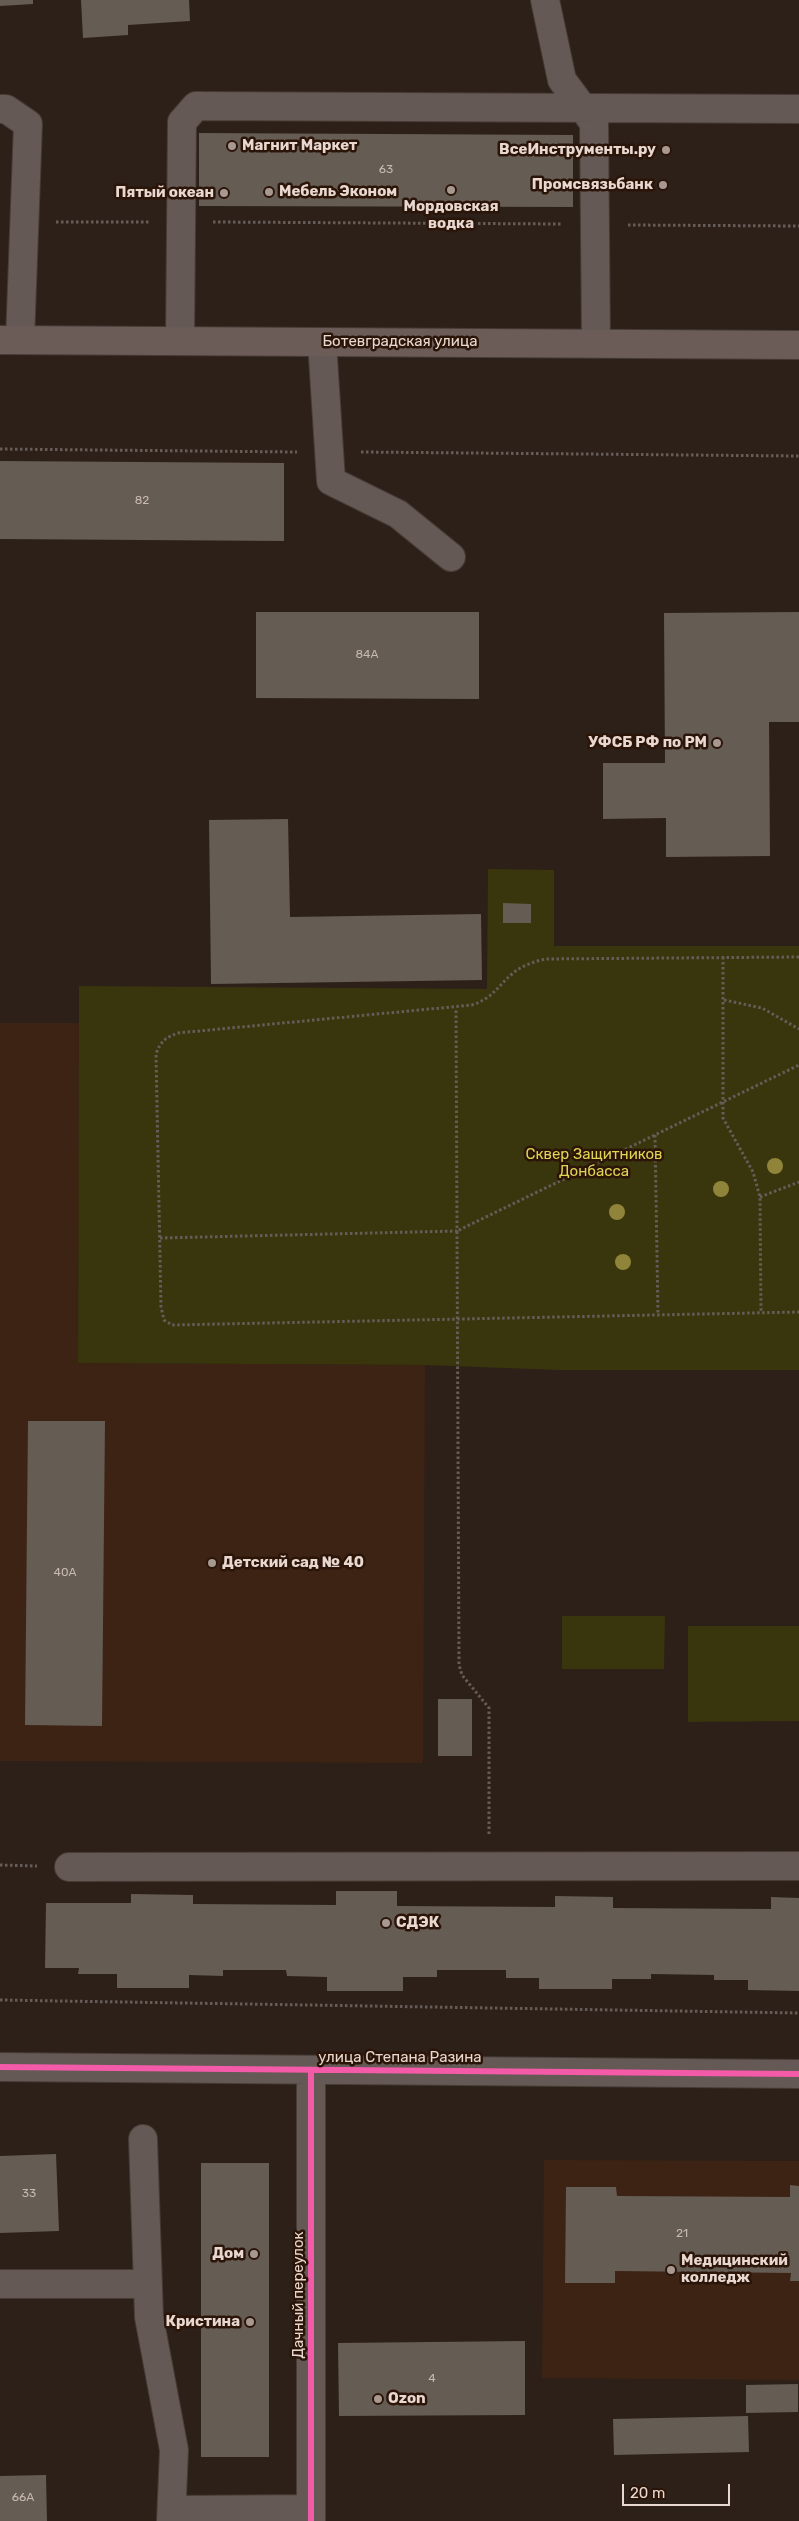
<!DOCTYPE html>
<html>
<head>
<meta charset="utf-8">
<style>
  body { margin:0 }
  #map { position:relative; width:799px; height:2521px; overflow:hidden; background:#2d2019; font-family:Rubik,sans-serif }
  canvas { display:block }
  .scale { position:absolute; left:622px; top:2484px; width:108px; height:22px; box-sizing:border-box; border:2px solid #e9d8d0; border-top:0; padding-left:6px; font-size:15px; line-height:18px; white-space:nowrap; color:#e9d8d0; -webkit-text-stroke:4px #2b1408; paint-order:stroke }
</style>
</head>
<body>
<div id="map">
<canvas width="799" height="2521"></canvas>
<div class="scale">20 m</div>
</div>
<script>
const context = document.querySelector('canvas').getContext('2d');
context.lineJoin = 'round';
function fill(path, color) { context.fillStyle = color; context.fill(path, 'evenodd'); }
function stroke(path, color, width, dash) { context.strokeStyle = color; context.lineWidth = width; context.lineCap = dash ? 'butt' : 'round'; context.setLineDash(dash || []); context.stroke(path); }
function write(font, color, halo, rows, align = 'center') {
  context.font = font + ' Rubik,sans-serif'; context.lineWidth = 5; context.setLineDash([]); context.textBaseline = 'middle'; context.strokeStyle = halo; context.fillStyle = color; for (const [text, x, y, turn = 0] of rows) {
    context.save(); context.translate(x, y); context.rotate((+turn || 0) * Math.PI / 180); context.textAlign = isNaN(turn) ? turn : align; if (halo) context.strokeText(text, 0, 0); context.fillText(text, 0, 0); context.restore();
  }
}
fill(new Path2D(`
  M0 1023H79L78 1363 425 1365 423 1763 0 1761Z
  M544 2160 799 2161V2380L542 2378Z`), '#3d2313');
fill(new Path2D(`
  M488 869 554 870V946H799V1370H558L425 1365 78 1363 79 986 487 989Z
  M562 1616H665L664 1669H562Z
  M688 1626H799V1721L688 1722Z`), '#39350d');
fill(new Path2D(`
  M0 0H33V4L0 6Z
  M81 0H189L190 21 128 25V35L83 38Z
  M199 133 573 135V207L199 206Z
  M0 461 284 463V541L0 539Z
  M256 612H479V699L256 698Z
  M799 612V722H769L770 856 666 857V818L603 819V763H665L664 613Z
  M288 819 290 917 481 914 482 980 211 984 209 820Z
  M503 903 531 904V923H503Z
  M28 1421H105L102 1726 25 1725Z
  M438 1699H472V1756H438Z
  M336 1891H397V1906L555 1907V1896L613 1897V1908L771 1909V1897L799 1898V1991L748 1990V1980H714V1975L651 1974V1979H612V1989H539V1978H506V1970H437V1977H403V1991H327V1977L287 1976 286 1970H223V1976L189 1975V1988H117V1974H78L79 1968H45L46 1903H131V1894L193 1895V1904L336 1905Z
  M56 2154 59 2231 0 2233V2156Z
  M201 2163H269V2457H201Z
  M790 2185 799 2186V2281H790L791 2273 615 2271V2283H565L566 2187H616L617 2196 790 2197Z
  M525 2341V2415L339 2416 338 2343Z
  M798 2384V2412L746 2413V2385Z
  M748 2416 749 2452 614 2455 613 2419Z
  M46 2475 47 2521H0V2476Z`), '#655c54');
const minor = new Path2D(`
  M545 0 562 80 594 123 596 343
  M0 109H6L28 124 20 340
  M180 341 182 122 196 106 799 109
  M322 342 331 481 398 514 451 557
  M69 1867 799 1866
  M0 2067 799 2074
  M311 2070V2521
  M143 2139 149 2317 174 2450 171 2521
  M0 2284H148
  M172 2510 311 2509`);
const major = new Path2D(`
  M0 340 799 345`);
stroke(minor, '#473b36', 30);
stroke(major, '#473b36', 30);
stroke(new Path2D(`
  M56 222H149
  M213 222 562 224
  M628 225 799 226
  M0 449 297 452
  M361 452 799 456
  M723 957V1118L753 1172 760 1197 761 1312
  M799 957 545 959C533 962 521 966 512 974 497 987 493 998 472 1005L178 1033C166 1037 160 1042 156 1054L161 1307 164 1320 172 1325 799 1312
  M724 1000 762 1008 799 1029
  M655 1135 658 1315
  M760 1197 799 1182
  M160 1238 457 1231 456 1008
  M489 1834V1708L462 1675 459 1665 457 1231 799 1065
  M0 1865 37 1866
  M0 2000 799 2013`), '#665c58', 3, [2.5, 2.5]);
stroke(minor, '#645954', 28);
stroke(major, '#6b5c58', 28);
stroke(new Path2D(`
  M0 2067 799 2074
  M311 2070V2521`), '#f35aa7', 6);
context.fillStyle = '#8f8439';
for (const [x, y] of [
  [775,1166],
  [721,1189],
  [617,1212],
  [623,1262]
]) { context.beginPath(); context.arc(x, y, 8, 0, 2 * Math.PI); context.fill(); }
for (const [x, y, r, color] of [
  [232,146,5,"#a79890"],
  [666,150,5,"#a79890"],
  [663,185,5,"#a79890"],
  [451,190,5,"#a79890"],
  [269,192,5,"#a79890"],
  [224,193,5,"#a79890"],
  [717,743,5,"#a79890"],
  [212,1563,5,"#a79890"],
  [386,1923,5,"#a79890"],
  [254,2254,5,"#a79890"],
  [671,2270,5,"#a79890"],
  [250,2322,5,"#a79890"],
  [378,2399,5,"#a79890"]
]) { const dot = new Path2D(); dot.arc(x, y, r, 0, 2 * Math.PI); context.fillStyle = color; context.fill(dot); stroke(dot, '#2b1408', 2); }
write('12px', '#c8b9b1', null, [
  ["63",386,170],
  ["82",142,501],
  ["84А",367,655],
  ["40А",65,1573],
  ["33",29,2194],
  ["21",682,2234],
  ["4",432,2379],
  ["66А",23,2498]
]);
write('bold 15px', '#e9d8d0', '#2b1408', [
  ["Магнит Маркет",242,146],
  ["ВсеИнструменты.ру",656,150,"right"],
  ["Промсвязьбанк",653,185,"right"],
  ["Мебель Эконом",279,192],
  ["Пятый океан",214,193,"right"],
  ["Мордовская",451,207,"center"],
  ["водка",451,224,"center"],
  ["УФСБ РФ по РМ",707,743,"right"],
  ["Детский сад № 40",222,1563],
  ["СДЭК",396,1923],
  ["Дом",244,2254,"right"],
  ["Медицинский",681,2261],
  ["колледж",681,2278],
  ["Кристина",240,2322,"right"],
  ["Ozon",388,2399]
], 'left');
write('15px', '#e9d8d0', '#2b1408', [
  ["Ботевградская улица",400,342],
  ["улица Степана Разина",400,2058],
  ["Дачный переулок",299,2295,-90]
]);
write('15px', '#dfd554', '#2b1408', [
  ["Сквер Защитников",594,1155],
  ["Донбасса",594,1172]
]);
</script>
</body>
</html>
